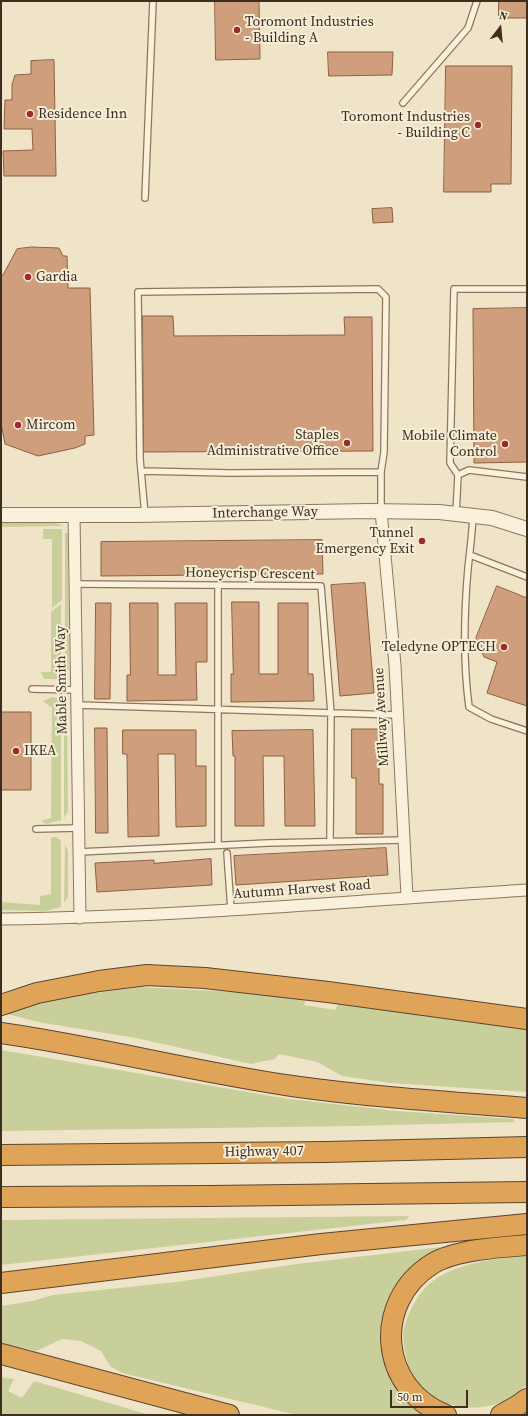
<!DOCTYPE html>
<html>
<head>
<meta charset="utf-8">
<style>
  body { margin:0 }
  #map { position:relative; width:528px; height:1416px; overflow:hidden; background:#f0e4c8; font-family:"Source Serif 4",serif }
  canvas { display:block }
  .frame { position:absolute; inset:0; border:2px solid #3d2e20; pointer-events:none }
  .north { position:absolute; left:480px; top:8px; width:40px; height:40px; -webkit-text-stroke:3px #f7eed8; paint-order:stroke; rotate:16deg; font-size:11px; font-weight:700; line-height:16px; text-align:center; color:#3d2e20 }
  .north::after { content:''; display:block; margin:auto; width:14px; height:18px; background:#3d2e20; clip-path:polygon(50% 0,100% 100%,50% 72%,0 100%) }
  .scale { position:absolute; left:390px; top:1390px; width:78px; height:18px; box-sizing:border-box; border:2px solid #3d2e20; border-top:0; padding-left:5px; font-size:12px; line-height:14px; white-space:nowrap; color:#3d2e20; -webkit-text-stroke:3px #f7eed8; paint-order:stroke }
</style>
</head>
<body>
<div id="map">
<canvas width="528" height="1416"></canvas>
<div class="frame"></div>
<div class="north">N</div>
<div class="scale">50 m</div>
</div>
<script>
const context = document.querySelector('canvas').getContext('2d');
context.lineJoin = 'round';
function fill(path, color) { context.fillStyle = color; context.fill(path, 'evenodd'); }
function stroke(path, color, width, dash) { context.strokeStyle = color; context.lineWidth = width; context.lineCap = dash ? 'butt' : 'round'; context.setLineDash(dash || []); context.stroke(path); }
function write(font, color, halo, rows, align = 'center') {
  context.font = font + ' "Source Serif 4",serif'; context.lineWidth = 4; context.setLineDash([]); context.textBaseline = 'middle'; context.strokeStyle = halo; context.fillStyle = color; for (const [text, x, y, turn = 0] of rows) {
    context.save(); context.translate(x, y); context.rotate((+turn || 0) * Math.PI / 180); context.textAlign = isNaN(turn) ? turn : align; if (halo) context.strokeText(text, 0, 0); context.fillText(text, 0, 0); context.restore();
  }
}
fill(new Path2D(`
  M1 522C18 522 49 518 63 526L3 527H1Z
  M43 529H62V600L52 608V539H43Z
  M65 533H68L69 669 65 674Z
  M61 604V679H44L41 672H51V612Z
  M52 697 61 699V820L46 824 41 821 51 818 52 708 43 701Z
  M64 703 67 708 68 811 64 818Z
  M56 837 61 841V907L45 911 1 910V902L40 905V896L51 894V838Z
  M65 844 68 851V897L64 903Z
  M140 987 275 994 306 998 304 1005 335 1010 339 1002 427 1016 504 1025 527 1030V1092L390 1083 342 1076 317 1062 279 1054 275 1059 251 1064 136 1038 38 1022 3 1013 44 1000Z
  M1 1050 289 1099 397 1111 514 1119 515 1122 354 1126 1 1131Z
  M409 1216 406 1220 1 1265V1220Z
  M458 1245C437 1251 420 1257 406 1275 401 1281 399 1299 396 1307 394 1317 384 1344 385 1352 386 1377 405 1406 428 1415H297L122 1373 110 1366 101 1351 81 1341 62 1339 36 1351 1 1343V1306L32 1301 53 1295 176 1282 297 1264Z
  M527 1255V1385C521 1389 515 1397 508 1400 479 1412 447 1411 424 1388 421 1385 416 1382 413 1378 407 1367 401 1339 404 1328 410 1307 422 1285 442 1275 466 1262 500 1258 527 1255Z
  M1 1377 14 1379 8 1391 22 1398 34 1381 150 1415H1Z`), '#c9cf9b');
const building = new Path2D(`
  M215 1H259L260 59 216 60Z
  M499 1H527V18H499Z
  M328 52H393L392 75 329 76Z
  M54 60 56 176H4L3 151 33 150 32 129H4L5 100H12V85L15 75 31 74V61Z
  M446 66H512L511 184H491V192H444Z
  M392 208 393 222 373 223 372 209Z
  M32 247 59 248 63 256H67L68 288H90L94 435 85 436V444L75 448 38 456 5 444 1 423V275H3L17 249Z
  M527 308V462L474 463 473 309Z
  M143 316H173L174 336 345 335 344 317H372L373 451 144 452Z
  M322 540 323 574 101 576V542Z
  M365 583 374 693 340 696 331 585Z
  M497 586 527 598V706L487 693 497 662 484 657 476 638Z
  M232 602H259V674H278V603H308V674H313L314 701 231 702V674H233Z
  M96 603H111L110 699H95Z
  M130 603H158V675H176L175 603H207V662H196L197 700 127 701V675H130Z
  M1 712H31V790H1Z
  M95 728H107L108 833H96Z
  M352 729H379V784H383V834H356V778H352Z
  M123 730H196V766H206V826L176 827 175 754H158L159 836 128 837 127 754H123Z
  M313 730 315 826H285L284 756H263L264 826H235V756H233L232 731Z
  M386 848 388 875 236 885 234 856Z
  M211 859 212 885 97 892 95 863 154 860V863Z`);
fill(building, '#cf9f7d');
stroke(building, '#8d5f41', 1);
const service = new Path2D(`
  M403 103 468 28 477 1
  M145 198 153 1
  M141 471 230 473 381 472
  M458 475 469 470 527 477
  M456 514 458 475 450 463 454 289H527
  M145 515 140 459 138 292 378 289 386 297 384 452 381 472V510
  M473 516C472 534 470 551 468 568 464 614 463 662 469 707L491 719 527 731
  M470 555 527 577
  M75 584 321 586 331 713 330 841
  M32 689 77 690
  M77 705 397 715
  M36 829 79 828
  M218 845V585
  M79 852 268 843 404 840
  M227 853 231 910`);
const minor = new Path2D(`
  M381 511 395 665 407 897
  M74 514 80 918
  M1 919C177 917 352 901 527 890`);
const tertiary = new Path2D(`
  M1 515H135L368 511 439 512 492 518 527 529`);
const motorway = new Path2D(`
  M1 1005 37 993 99 981 147 975 205 978 328 992 527 1019
  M1 1033C99 1047 195 1072 292 1086 370 1097 449 1102 527 1108
  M1 1155 326 1152 527 1147
  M1 1197 209 1196 527 1192
  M1 1283 321 1244 527 1224
  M1 1354 229 1415
  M446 1415C379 1389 372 1302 432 1264 455 1250 500 1247 527 1245
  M501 1415 517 1406 527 1399`);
stroke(service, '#8d765c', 8);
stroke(minor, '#8d765c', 13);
stroke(tertiary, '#8d765c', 16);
stroke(motorway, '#5b4430', 22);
stroke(new Path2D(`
  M1 457V458`), '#8d765c', 2, [3, 2]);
stroke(service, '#faf1dc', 5.5);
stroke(minor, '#faf1dc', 11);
stroke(tertiary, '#faf1dc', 14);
stroke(motorway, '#e0a458', 20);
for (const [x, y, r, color] of [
  [237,30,4,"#9e2a2b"],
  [30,114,4,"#9e2a2b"],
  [478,125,4,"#9e2a2b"],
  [28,277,4,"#9e2a2b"],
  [18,425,4,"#9e2a2b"],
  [347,443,4,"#9e2a2b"],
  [505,444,4,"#9e2a2b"],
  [422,541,4,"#9e2a2b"],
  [504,647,4,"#9e2a2b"],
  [16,751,4,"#9e2a2b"]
]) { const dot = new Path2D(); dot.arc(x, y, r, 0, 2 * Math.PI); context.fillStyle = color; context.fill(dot); stroke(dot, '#f7eed8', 1.5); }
write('14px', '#3d2e20', '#f7eed8', [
  ["Toromont Industries",245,22],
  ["- Building A",245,38],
  ["Residence Inn",38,114],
  ["Toromont Industries",470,117,"right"],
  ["- Building C",470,133,"right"],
  ["Gardia",36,277],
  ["Mircom",26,425],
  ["Staples",339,435,"right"],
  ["Administrative Office",339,451,"right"],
  ["Mobile Climate",497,436,"right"],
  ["Control",497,452,"right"],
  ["Tunnel",414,533,"right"],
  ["Emergency Exit",414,549,"right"],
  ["Teledyne OPTECH",496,647,"right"],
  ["IKEA",24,751]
], 'left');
write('14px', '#3d2e20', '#f7eed8', [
  ["Interchange Way",265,513,-1],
  ["Honeycrisp Crescent",250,574,1],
  ["Mable Smith Way",62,680,-91],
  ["Millway Avenue",382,717,-93],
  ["Autumn Harvest Road",302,890,-4],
  ["Highway 407",264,1152,-1]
]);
</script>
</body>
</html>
